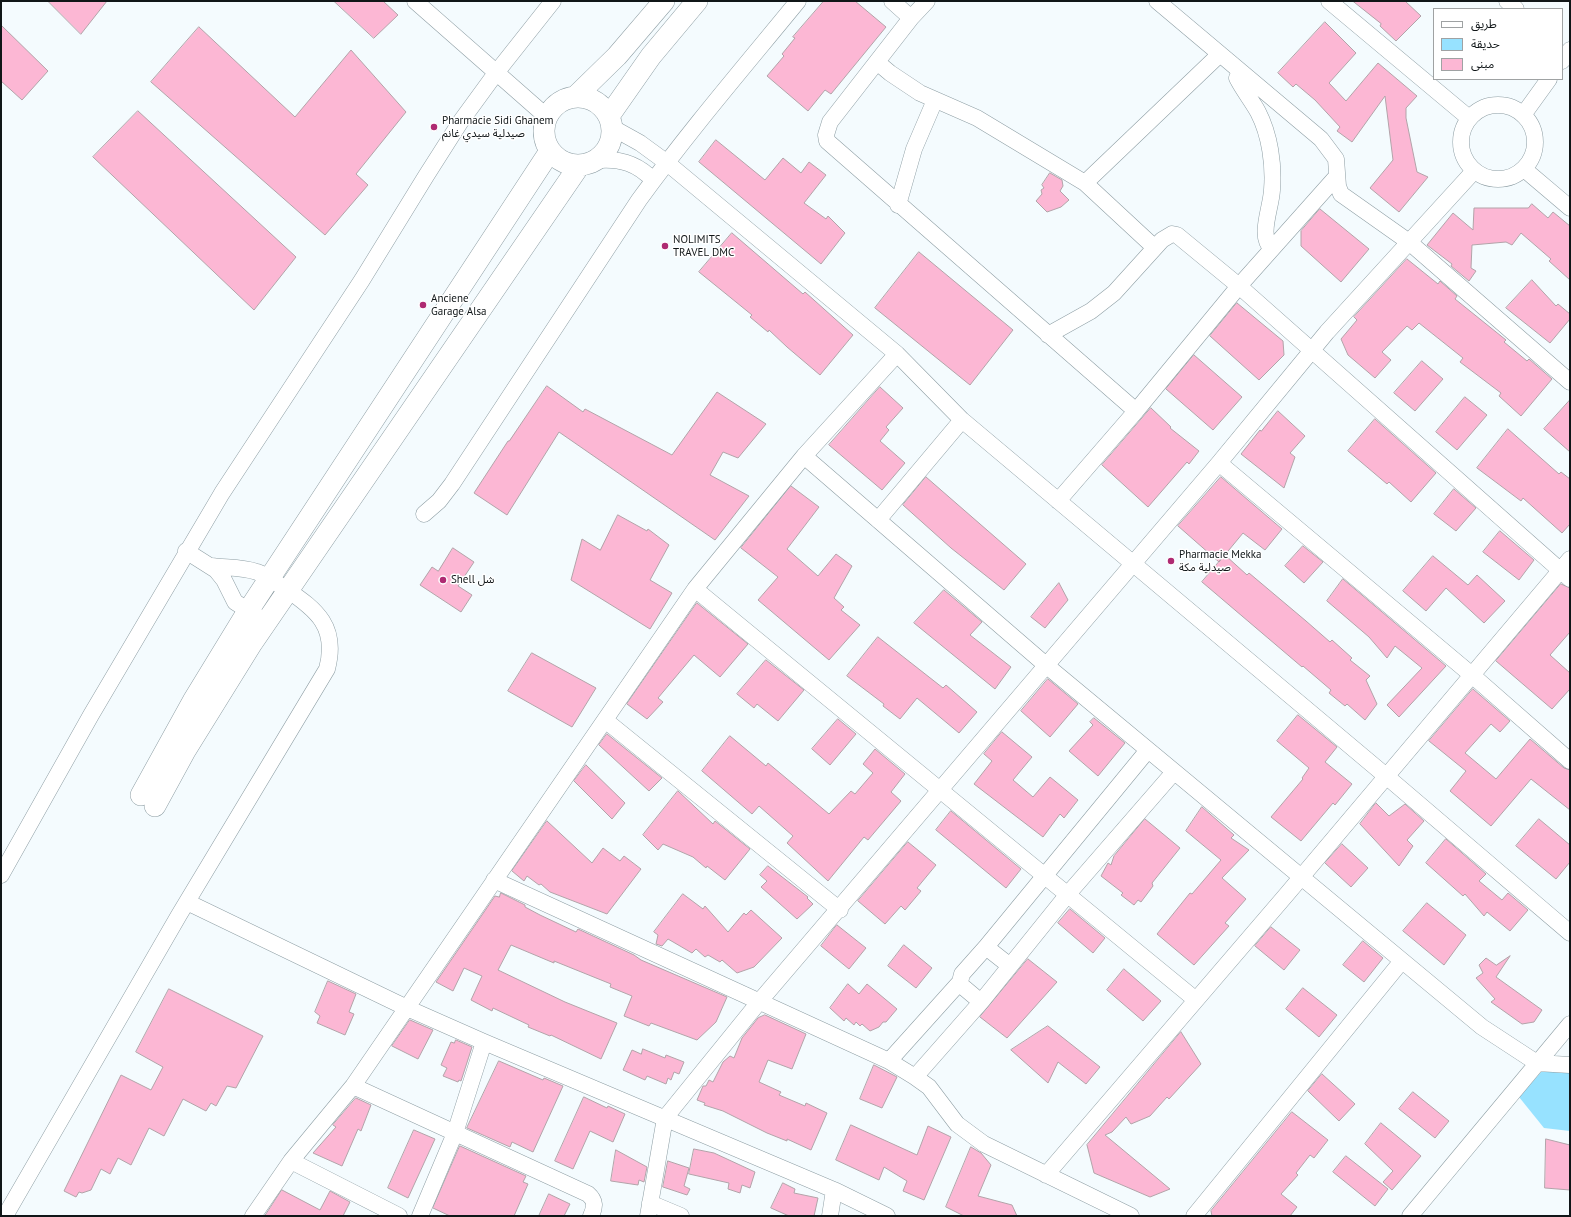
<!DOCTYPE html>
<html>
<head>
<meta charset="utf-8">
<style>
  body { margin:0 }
  #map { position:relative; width:1571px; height:1217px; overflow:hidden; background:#f4fbfe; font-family:"PT Sans","Noto Sans Arabic",sans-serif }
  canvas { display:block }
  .frame { position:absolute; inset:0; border:2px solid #101618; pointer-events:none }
  .legend { position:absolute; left:1433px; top:8px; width:130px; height:72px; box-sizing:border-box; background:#fff; border:1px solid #9fa2a3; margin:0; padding:5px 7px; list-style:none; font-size:12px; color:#101618 }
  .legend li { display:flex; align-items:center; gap:8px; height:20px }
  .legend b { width:20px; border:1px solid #9fa2a3 }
</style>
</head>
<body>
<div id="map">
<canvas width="1571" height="1217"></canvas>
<div class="frame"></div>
<ul class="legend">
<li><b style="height:5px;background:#fff"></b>طريق</li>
<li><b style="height:11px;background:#97e2ff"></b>حديقة</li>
<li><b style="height:11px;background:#fcb7d4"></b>مبنى</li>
</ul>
</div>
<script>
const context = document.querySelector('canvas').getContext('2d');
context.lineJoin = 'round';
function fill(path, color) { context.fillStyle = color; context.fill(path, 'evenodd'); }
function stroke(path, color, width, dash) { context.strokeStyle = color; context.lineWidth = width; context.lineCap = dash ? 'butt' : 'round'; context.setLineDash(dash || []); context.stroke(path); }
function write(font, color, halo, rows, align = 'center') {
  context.font = font + ' "PT Sans","Noto Sans Arabic",sans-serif'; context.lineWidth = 3; context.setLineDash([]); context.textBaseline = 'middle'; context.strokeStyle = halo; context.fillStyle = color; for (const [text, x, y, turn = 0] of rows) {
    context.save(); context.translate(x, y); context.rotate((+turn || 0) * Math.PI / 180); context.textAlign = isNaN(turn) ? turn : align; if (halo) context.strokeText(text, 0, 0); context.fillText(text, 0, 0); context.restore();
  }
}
fill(new Path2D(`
  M1542 1071 1570 1073V1131L1544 1128 1519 1097Z`), '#97e2ff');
const building = new Path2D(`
  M48 1H107L81 34Z
  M334 1H383L398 15 374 38Z
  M824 1H855L886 27 831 94 825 90 808 111 767 76 784 56 782 54 795 38 793 37Z
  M1353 1H1405L1421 16 1396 41 1380 26 1381 24Z
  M1325 22 1356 53 1329 83 1346 101 1378 63 1417 96 1406 108V118L1417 172 1428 177 1399 212 1370 188 1393 160 1385 96 1352 142 1337 131 1340 127 1315 100 1296 84 1293 87 1278 73Z
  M1 25 48 71 22 100 1 81Z
  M199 27 295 117 351 50 406 112 356 174 368 185 325 235 151 82Z
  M138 111 296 257 254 310 93 157Z
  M716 140 765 180 783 158 801 173 809 162 826 175 804 203 826 219 828 216 845 233 821 264 699 162Z
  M1050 173 1062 180 1063 186 1060 191 1069 200 1061 207 1047 212 1036 201 1042 194 1041 190 1044 188 1042 185Z
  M1532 204 1548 218 1553 212 1570 226V280L1549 261 1551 259 1521 233 1512 245 1506 242 1472 245 1471 268 1476 271 1469 281 1451 266 1452 264 1427 245 1453 213 1473 230 1474 208H1528Z
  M1320 209 1369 249 1341 282 1301 246V231Z
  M732 233 803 294 805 292 853 335 820 375 787 347 769 330 768 332 750 317 752 315 699 272Z
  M919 252 1013 330 970 385 875 308Z
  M1407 259 1438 284 1440 281 1457 296 1455 299 1506 340 1504 342 1527 361 1529 359 1552 379 1521 416 1499 396 1501 393 1460 362 1463 358 1419 323 1412 330 1407 326 1382 352 1391 360 1375 378 1348 355 1341 339 1357 320 1354 317Z
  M1532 280 1556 306 1558 304 1570 314V319L1550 343 1506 308Z
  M1237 303 1283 341 1284 355 1259 380 1210 336Z
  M1194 355 1242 397 1213 430 1166 389Z
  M1422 361 1443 379 1415 411 1394 393Z
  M547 386 583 412 585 409 672 455 717 392 766 424 738 458 723 452 710 475 749 496 715 540 559 432 507 515 474 493 508 441H509Z
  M880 387 903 408 886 427 889 430 880 441 905 463 882 490 829 445Z
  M1465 397 1487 415 1457 450 1436 432Z
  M1570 400V452L1544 429Z
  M1151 408 1171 427 1170 428 1199 451 1189 464 1187 462 1148 507 1102 465Z
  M1278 411 1305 436 1290 453 1295 457 1284 488 1241 454 1260 430 1261 431Z
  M1375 419 1436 473 1411 502 1389 482 1387 484 1348 451Z
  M1508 429 1559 474 1561 472 1570 479V524L1562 533 1523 498 1521 501 1477 468Z
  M926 477 1026 564 1004 590 951 548 903 505Z
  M1221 477 1282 529 1265 550 1243 533 1219 562 1178 526Z
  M791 486 819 507 787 549 818 576 836 554 852 566 834 598 844 607 841 610 860 625 829 660 758 600 778 577 741 548Z
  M1454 489 1476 508 1456 531 1434 514Z
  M618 515 647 531 648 529 669 545 650 580 672 593 650 629 571 580 582 539 600 550Z
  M1500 531 1534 560 1519 580 1483 552Z
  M1303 546 1323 562 1304 583 1285 566Z
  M453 548 474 562 458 586 472 595 461 612 420 585 432 567 438 571Z
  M1225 555 1247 575 1249 573 1306 621 1330 642 1332 640 1352 658 1350 660 1370 676 1366 680 1377 704 1365 720 1347 704 1345 706 1329 693 1331 690 1303 666 1302 667 1202 582Z
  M1433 556 1468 585 1477 575 1505 601 1484 623 1446 588 1426 611 1403 591Z
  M1343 579 1446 666 1399 717 1387 705 1422 668 1395 646 1387 658 1369 637 1327 601Z
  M1059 583 1068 600 1045 628 1031 617Z
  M1561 584 1570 588V632L1550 655 1570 673V689L1552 709 1496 661Z
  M944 590 982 622 970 635 1011 667 995 689 914 623Z
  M697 603 748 644 720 677 694 655 658 698 663 702 647 719 627 704Z
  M878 637 943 688 946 685 977 712 959 733 917 698 900 719 883 706 884 704 847 676Z
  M532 653 596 688 572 727 508 691Z
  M766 660 804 690 778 721 757 704 754 708 737 694Z
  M1048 679 1078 704 1050 737 1021 711Z
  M1473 689 1510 721 1500 732 1491 724 1465 753 1496 779 1530 739 1564 768 1570 770V810L1531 779 1491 826 1450 791 1466 771 1429 741Z
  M1298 715 1337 747 1325 762 1352 784 1335 805 1333 803 1301 841 1271 817 1303 779 1302 778 1309 768 1277 741Z
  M1094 718 1125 743 1098 776 1069 751 1093 725 1090 722Z
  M838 719 856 734 830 765 812 749Z
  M1002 732 1032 757 1013 780 1033 797 1050 777 1078 800 1064 818 1060 814 1043 837 974 784 992 761 984 754Z
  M607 734 662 778 649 791 599 745Z
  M730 736 766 766 768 763 829 814 851 791 855 794 873 773 863 764 875 749 905 774 891 792 901 801 868 840 864 837 828 881 787 843 793 836 759 806 752 814 702 771Z
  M586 765 625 803 612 819 574 781Z
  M678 791 713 824 715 821 750 849 725 880 707 866 706 868 693 857 663 844 658 850 643 835Z
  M1376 803 1389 816 1405 804 1424 821 1407 840 1413 846 1399 866 1360 824Z
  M1202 807 1234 835 1231 838 1249 850 1222 878 1246 899 1225 923 1229 926 1194 965 1157 934 1190 893 1192 894 1221 860 1186 831Z
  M951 811 1021 869 1006 888 936 830Z
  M1145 819 1180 848 1152 883 1153 886 1141 902 1138 900 1134 905 1121 895 1123 893 1101 876 1108 863 1111 865 1114 856Z
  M1539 819 1570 845V862L1556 879 1516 846Z
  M547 821 592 863 603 848 620 861 624 856 641 869 607 914 550 892 541 884 539 885 527 876 524 881 512 871Z
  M1446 839 1486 874 1479 881 1502 900 1508 893 1528 910 1510 931 1487 912 1484 916 1465 894 1463 896 1426 863Z
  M908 842 936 865 917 888 921 891 905 910 901 906 885 924 858 901Z
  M1342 844 1368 868 1351 887 1325 863Z
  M768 866 808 897 807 898 813 904 797 919 761 887 767 881 760 875Z
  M501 893 525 905V907L540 915 576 932 578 929 634 955 641 960 727 997 716 1022 697 1040 651 1023 649 1026 624 1016 632 996 610 987 611 984 554 961V963L511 945 498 970 565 1002 617 1023 601 1059 551 1035 550 1036 528 1027 529 1025 493 1008 492 1011 471 1000 482 976 464 968 453 991 436 982 495 896 499 897Z
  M683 894 703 909 705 906 728 932 744 913 746 915 751 910 782 938 754 967 737 973 722 960 720 962 708 955 705 957 696 949 692 953 668 939 662 946 656 944 658 935 654 932Z
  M1427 903 1466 935 1444 965 1403 931Z
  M1070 909 1105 938 1093 953 1058 923Z
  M837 925 866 948 849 969 821 946Z
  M1271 927 1300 950 1284 970 1255 946Z
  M1363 941 1383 958 1364 982 1343 965Z
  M904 945 932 968 916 988 888 966Z
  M1510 956 1496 977 1542 1010 1534 1022 1522 1024 1491 1002 1495 999 1476 978 1483 973 1479 965 1486 958 1496 965Z
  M1028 959 1057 982 1007 1038 980 1017Z
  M1124 969 1161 1001 1143 1021 1107 990Z
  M328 981 356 994 349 1012 354 1014 345 1035 317 1023 320 1016 315 1012Z
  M848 984 859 994 867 984 897 1009 886 1022H883L879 1027 870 1031 862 1024 860 1026 856 1022 854 1025 846 1018 844 1021 830 1008Z
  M1303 988 1337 1015 1319 1037 1286 1009Z
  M169 989 263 1036 236 1088 227 1086 216 1106 211 1103 206 1111 183 1099 164 1136 149 1128 131 1165 118 1158 110 1174 101 1169 91 1190 82 1193 79 1192 76 1197 64 1191 121 1075 151 1090 163 1067 136 1052Z
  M765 1015 806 1034 792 1069 768 1060 759 1082 781 1092 779 1095 805 1106 806 1103 827 1113 811 1150 787 1139V1141L767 1133 723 1111 704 1105 705 1103 697 1100 703 1086H706L709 1080 713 1082 723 1062 730 1056 734 1058 742 1038 758 1018Z
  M410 1020 433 1030 418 1059 392 1046Z
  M1048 1026 1100 1067 1086 1084 1058 1062 1048 1083 1011 1050Z
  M1181 1032 1201 1064 1169 1099 1167 1097 1150 1116 1131 1124 1126 1117 1112 1132 1105 1135 1170 1189 1150 1197 1094 1173 1087 1145Z
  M456 1040 472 1047 461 1081 459 1080 458 1082 443 1076 447 1068 441 1065 451 1042 454 1043Z
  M643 1049 665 1058 666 1055 684 1062 679 1074 674 1072 671 1080 668 1078 666 1084 647 1076 645 1080 623 1070 632 1050 641 1054Z
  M499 1061 543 1080 544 1078 563 1086 533 1152 512 1142 510 1147 467 1128Z
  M874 1065 897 1077 882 1108 860 1099Z
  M1322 1074 1355 1104 1339 1121 1308 1091Z
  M1413 1092 1449 1121 1435 1138 1399 1109Z
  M584 1097 607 1108 608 1106 625 1114 613 1142 590 1131 573 1169 555 1161Z
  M356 1098 371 1105 361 1131 358 1129 342 1166 313 1153 336 1127 333 1125Z
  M1292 1112 1328 1140 1314 1158 1310 1155 1296 1173 1298 1175 1281 1194 1297 1207 1290 1216H1212L1211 1211Z
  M1381 1123 1421 1156 1392 1190 1383 1182 1393 1171 1365 1144Z
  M851 1125 917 1155 928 1126 951 1137 924 1200 903 1191 907 1181 884 1167 879 1180 836 1160Z
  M414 1130 435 1139 408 1198 388 1188Z
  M1546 1139 1570 1145V1190L1545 1188Z
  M460 1146 526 1176 523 1182 528 1184 514 1216H450L433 1208Z
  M971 1147 981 1153 991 1165 978 1196 1012 1205 1017 1216H964L946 1207Z
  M694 1149 714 1153 755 1172 750 1188 742 1185 740 1193 728 1189 729 1183 689 1174Z
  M616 1150 647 1167 644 1182 639 1180 638 1185 611 1181Z
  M1346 1156 1388 1189 1375 1206 1333 1172Z
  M668 1161 689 1168 684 1186 690 1189 687 1195 663 1187Z
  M783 1183 795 1189 794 1193 818 1198 814 1216H789L771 1208Z
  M282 1190 320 1210 330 1191 350 1202 343 1216H265Z
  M549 1194 570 1204 564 1216H539Z`);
fill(building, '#fcb7d4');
stroke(building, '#b2a3a9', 1);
const minor = new Path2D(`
  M415 1 547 117
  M892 1 911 18
  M927 1 911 18 830 122 826 135 827 141 1136 411
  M1157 1 1321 139 1336 159 1338 186 1341 194 1409 242 1570 382
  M1329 1 1469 118
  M1507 1 1516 9
  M1562 61 1570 50
  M877 62 890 73 920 93 977 118 1085 183 1154 247
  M1240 71 1237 78C1243 90 1252 101 1258 112 1270 135 1274 165 1272 190 1271 209 1258 236 1272 249
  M1461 142a37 37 0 1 1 74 0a37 37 0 1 1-74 0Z
  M1523 115 1549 79
  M613 128 640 143 666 162 897 354 962 420 1386 776 1570 933
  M598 160C621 158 638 164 653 180
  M1524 169 1570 208
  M1085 183 1220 54
  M898 205 914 149 935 100
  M1048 335 1091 311 1114 293 1162 240 1172 234 1177 235 1239 286 1570 579
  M804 456 1047 666 1482 1027 1537 1063 1570 1065
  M1219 463 1473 676 1570 761
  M1058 501 1136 411 1239 286 1337 176
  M424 514 439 501 452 484 639 200C689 131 744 67 798 1
  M878 520 962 420
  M186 551 216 570 224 580 235 602 257 616
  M695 589 1196 1000
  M605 720 840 910
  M1 875 91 715 222 493 362 280 426 176 461 121 496 73 553 1
  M494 880 889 1061 915 1077 929 1087 957 1124 984 1144 1131 1216
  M187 902 407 1008 484 1042 834 1190 887 1216
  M1010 966 986 947 1148 750
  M981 1002 962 986 960 982 962 974 986 947
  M889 1061 960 982
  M915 1077 981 1002 1068 894 1174 772
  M353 1086 588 1194C596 1201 595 1207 591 1216
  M291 1161 399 1216
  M1046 1175 1287 894 1570 559
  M650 1203 681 1216
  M5 1216 179 915 327 669C338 627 317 610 286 589 276 583 267 575 257 572 242 567 226 568 211 566
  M253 1216 291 1161 353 1086 695 589 804 456 897 354
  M420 1216 455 1133 484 1042
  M648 1216 665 1118 759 1002 1219 463 1327 332 1474 171
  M830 1216 834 1190
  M1194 1216 1401 962
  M1410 1216 1570 1024`);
const major = new Path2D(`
  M544 131a34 34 0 1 1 68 0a34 34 0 1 1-68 0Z
  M575 97 617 56 664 1
  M609 116 651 56 697 1
  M141 795 193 701 248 611 550 151
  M155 806 185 751 252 643 579 166`);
stroke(minor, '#8e9ea4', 17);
stroke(major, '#8e9ea4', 22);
stroke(minor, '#fff', 16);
stroke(major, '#fff', 21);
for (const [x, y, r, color] of [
  [434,127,4,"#af2a72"],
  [665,246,4,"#af2a72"],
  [423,305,4,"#af2a72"],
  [1171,561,4,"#af2a72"],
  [443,580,4,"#af2a72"]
]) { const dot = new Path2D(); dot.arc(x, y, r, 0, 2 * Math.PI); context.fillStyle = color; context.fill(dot); stroke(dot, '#fff', 1.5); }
write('11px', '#101618', '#fff', [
  ["Pharmacie Sidi Ghanem",442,121],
  ["صيدلية سيدي غانم",442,134],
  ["NOLIMITS",673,240],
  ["TRAVEL DMC",673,253],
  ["Anciene",431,299],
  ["Garage Alsa",431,312],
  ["Pharmacie Mekka",1179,555],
  ["صيدلية مكة",1179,568],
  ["Shell شل",451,580]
], 'left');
</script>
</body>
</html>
